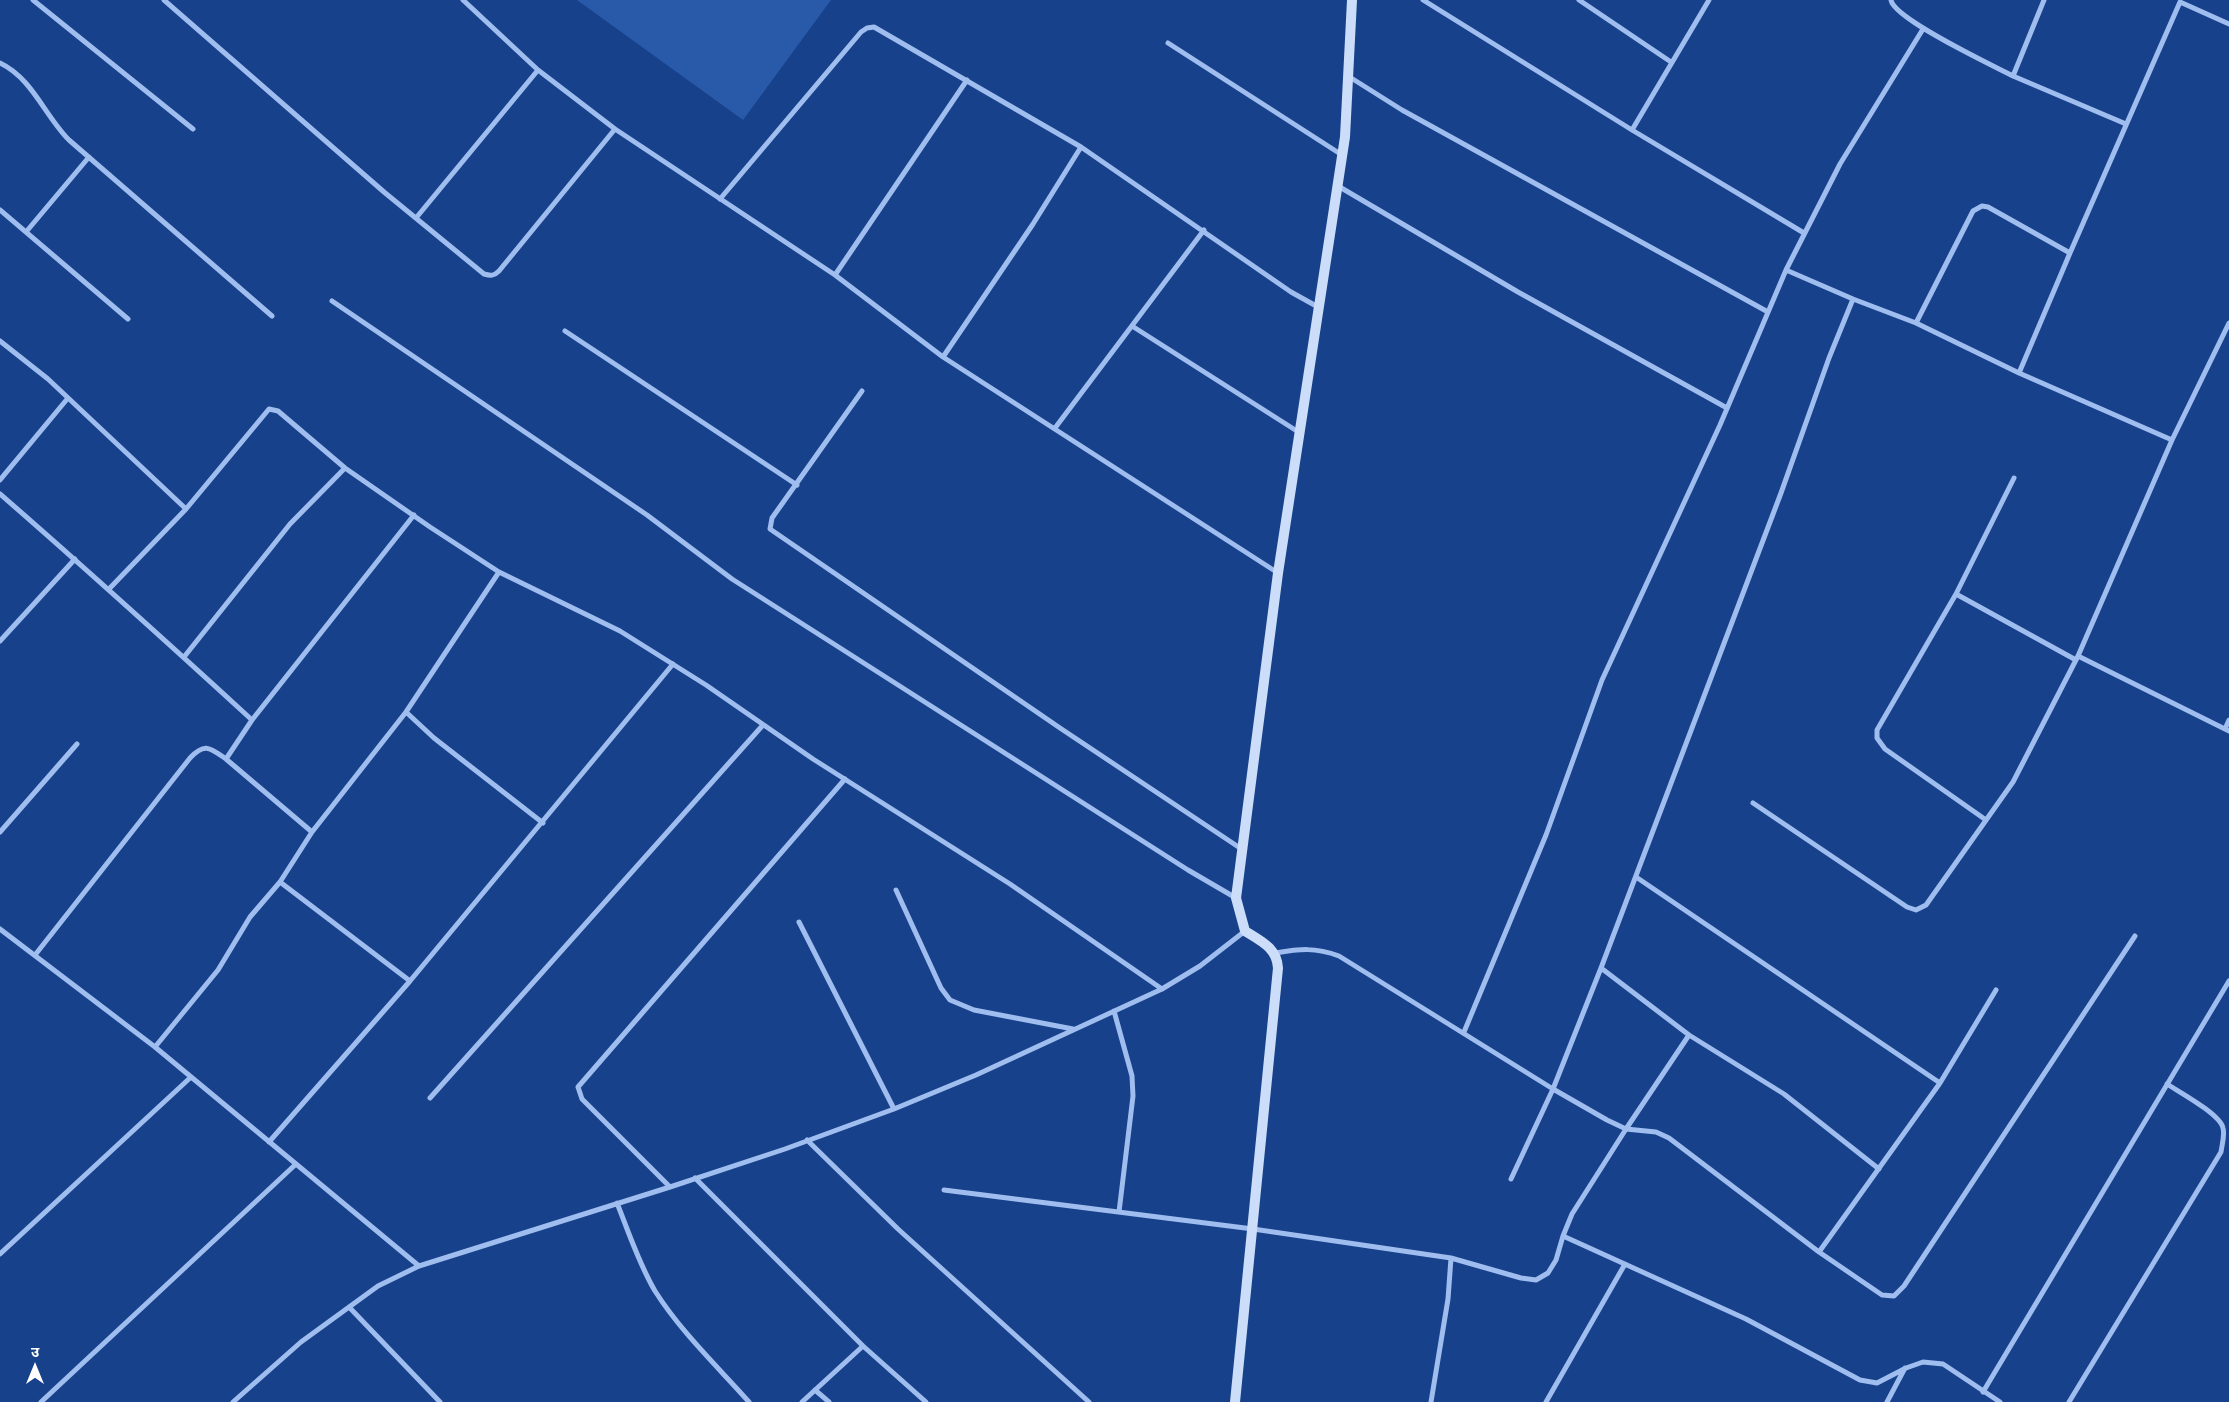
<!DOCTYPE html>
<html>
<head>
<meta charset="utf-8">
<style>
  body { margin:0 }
  #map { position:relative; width:2229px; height:1402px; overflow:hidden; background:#17418a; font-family:"PT Sans Narrow","Noto Sans Devanagari",sans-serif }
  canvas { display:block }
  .north { position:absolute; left:10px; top:1342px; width:50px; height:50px; -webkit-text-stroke:4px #17418a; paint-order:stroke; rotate:0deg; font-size:14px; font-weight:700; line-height:20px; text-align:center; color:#fff }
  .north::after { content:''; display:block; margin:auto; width:18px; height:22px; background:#fff; clip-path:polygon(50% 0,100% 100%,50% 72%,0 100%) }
</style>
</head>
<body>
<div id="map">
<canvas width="2229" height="1402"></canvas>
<div class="north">उ</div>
</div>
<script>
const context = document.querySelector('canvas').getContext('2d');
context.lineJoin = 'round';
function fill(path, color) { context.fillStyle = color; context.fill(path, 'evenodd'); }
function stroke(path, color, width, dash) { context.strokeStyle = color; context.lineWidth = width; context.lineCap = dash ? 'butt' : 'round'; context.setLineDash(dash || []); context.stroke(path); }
fill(new Path2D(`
  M577 0H831L743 120Z`), '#2959a9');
stroke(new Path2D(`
  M33 0 193 129
  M164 0 384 192 484 274C491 276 494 276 499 271L615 129
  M463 0 538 70 615 129 835 275 943 357 1278 573
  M1423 0 1632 130 1804 233
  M1579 0 1671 62
  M1891 0C1894 19 1992 65 2013 76
  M2044 0 2013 76 2126 124
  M1168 43 1342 155
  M0 63C32 78 45 116 69 140L272 316
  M1348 76 1402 110 1768 312
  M1632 130 1709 0
  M1338 186 1518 292 1727 408
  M720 199 861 32 867 28 874 27 1081 147 1291 292 1318 307
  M0 210 128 319
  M416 218 538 70
  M26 232 89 157
  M2070 253 2180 2 2229 24
  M1786 270 1853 299 1916 323
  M835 275 967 80
  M332 301 647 515 732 579 1188 870 1236 898
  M1132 326 1300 433
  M565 331 797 485
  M0 341 48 379 186 509
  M943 357 1033 224 1081 147
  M2019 373 2070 253 1988 207 1982 206 1973 211 1916 323 2019 373 2172 440
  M862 391 772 518 770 529 1060 728 1243 850
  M1055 428 1204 230
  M0 480 68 398
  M0 494C85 568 169 644 252 720
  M109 589 186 509 269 409 278 411 345 468 430 527 499 572 620 631 706 685 813 759 1010 884 1162 989
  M1956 594 2076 660
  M0 641 75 559
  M2078 656 2229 731
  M184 657 290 524 345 468
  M406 712 434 738 543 823
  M2225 729 2229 720
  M226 759 252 720 414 515
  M1753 803 1907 907 1916 910 1926 905 2013 782 2078 656 2172 440 2229 323
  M1986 820 1885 749 1877 738V730L1956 594 2014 478
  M0 832 77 744
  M1636 877 1940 1083
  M280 882 410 981
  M896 890 941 988 950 1000 974 1010 1073 1029
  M799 922 894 1109
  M0 929 155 1047 419 1266
  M1275 953C1300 949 1315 947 1339 956L1553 1089 1607 1120 1626 1129 1656 1132 1669 1138 1819 1252 1882 1295 1894 1296 1904 1286 2135 936
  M35 955 190 758C205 742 210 748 226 759L312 832
  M1601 968 1689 1035 1784 1094 1879 1169
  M1114 1011 1132 1076 1133 1096 1119 1212
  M1464 1032 1546 835 1602 680 1720 425 1786 270 1840 164 1923 29
  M155 1047 218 970 250 917 280 882 312 832 406 712 499 572
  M430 1098 763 725
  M807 1140 898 1229 1089 1402
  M269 1142 410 981 673 664
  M695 1178 863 1346 926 1402
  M1511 1179 1553 1089 1601 968 1781 493 1829 358 1853 299
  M670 1187 582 1099 578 1087 845 779
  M944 1190 1253 1229 1451 1258 1521 1278 1536 1280 1548 1273 1556 1260 1563 1236 1746 1319 1860 1380 1877 1383 1906 1368 1923 1362 1943 1364 2000 1402
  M617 1203C629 1233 639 1264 655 1291 681 1332 717 1366 749 1402
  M1563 1236 1572 1214 1626 1129 1689 1035
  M1819 1252 1940 1083 1996 990
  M0 1254 191 1077
  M349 1307 440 1402
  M815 1390 829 1402
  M1983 1392 2229 981
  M41 1402 296 1164
  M233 1402 301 1342 378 1286 419 1266 670 1187 785 1149 894 1109 976 1075 1162 989 1200 966 1245 931
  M802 1402 863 1346
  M1431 1402 1448 1299 1451 1258
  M1546 1402 1625 1264
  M1887 1402 1905 1368
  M2069 1402 2221 1152C2222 1144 2225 1136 2223 1128 2220 1114 2179 1092 2167 1084`), '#9fbdee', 5);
stroke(new Path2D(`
  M1235 1402 1278 968C1277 948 1261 941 1245 931L1236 898 1278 573 1345 137 1352 0`), '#ccddfa', 10);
</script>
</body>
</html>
